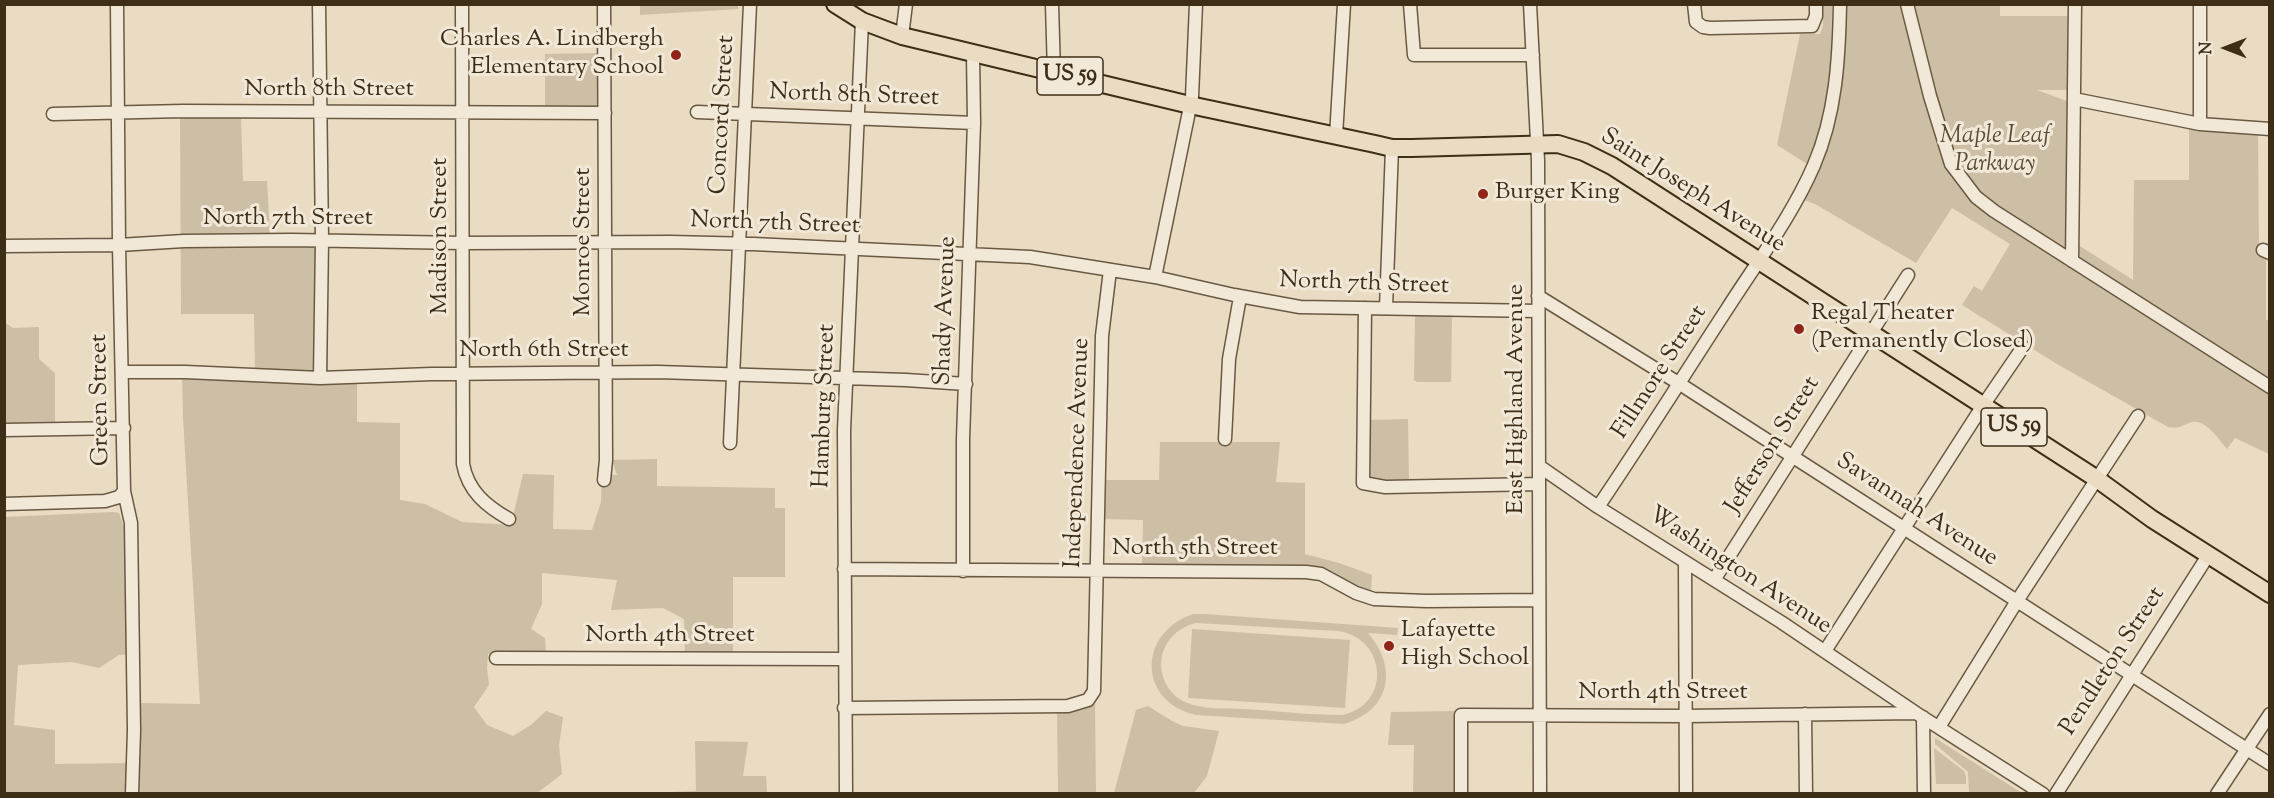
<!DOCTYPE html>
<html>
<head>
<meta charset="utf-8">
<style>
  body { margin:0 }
  #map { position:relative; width:2274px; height:798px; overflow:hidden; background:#eadbc3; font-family:"Sorts Mill Goudy",serif }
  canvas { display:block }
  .frame { position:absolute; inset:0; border:6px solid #3f2e17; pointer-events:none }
  .north { position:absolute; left:2196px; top:18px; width:60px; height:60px; -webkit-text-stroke:4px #f1e8d8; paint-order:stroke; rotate:270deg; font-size:16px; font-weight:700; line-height:24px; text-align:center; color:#3f2e17 }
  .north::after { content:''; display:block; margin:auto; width:21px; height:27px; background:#3f2e17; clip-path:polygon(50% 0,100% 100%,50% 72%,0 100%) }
</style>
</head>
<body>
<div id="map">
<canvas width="2274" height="798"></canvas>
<div class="frame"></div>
<div class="north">N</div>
</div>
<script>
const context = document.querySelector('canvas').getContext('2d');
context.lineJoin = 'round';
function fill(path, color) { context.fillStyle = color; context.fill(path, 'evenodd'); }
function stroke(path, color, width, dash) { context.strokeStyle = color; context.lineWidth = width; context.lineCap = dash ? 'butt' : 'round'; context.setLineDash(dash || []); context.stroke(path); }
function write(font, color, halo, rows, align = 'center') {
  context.font = font + ' "Sorts Mill Goudy",serif'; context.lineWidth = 6; context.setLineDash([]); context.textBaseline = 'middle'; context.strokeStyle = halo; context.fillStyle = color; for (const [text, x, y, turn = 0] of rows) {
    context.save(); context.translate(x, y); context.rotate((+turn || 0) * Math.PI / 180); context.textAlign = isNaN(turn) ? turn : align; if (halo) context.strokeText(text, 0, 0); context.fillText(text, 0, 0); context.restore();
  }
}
fill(new Path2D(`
  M640 5 738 4V9L640 15Z
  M1823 5H1832C1832 59 1830 113 1807 164L1777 145 1800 34H1820L1823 26Z
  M1845 5H2000V16H2069L2068 90H2037L2067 101 2066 237 2133 280 2134 180H2189V128L2258 134 2259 253 2261 257 2266 258V320H2270L2269 454 2235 438 2227 449C2219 440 2206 419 2192 422 2181 425 2182 429 2168 427L2057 364 1962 305 1974 286 1982 291 2010 244 1952 208 1916 263 1815 204 1804 200 1803 196 1842 74Z
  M598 53V107L594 109H545V54Z
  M180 108 241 116 243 181H267L270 237H326L328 384H357V422L400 423V500L425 504 462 522 511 525 523 474 554 475 553 529 592 530 601 502 602 474 617 475 612 460 657 459V486L775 488V508H785V577H733V655H685L684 619 663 608 611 610 617 580 542 573V604L531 629 545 638 546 655 488 654 487 668 489 685 474 707 487 725 513 736 531 725 546 711 563 717 559 746 562 774 537 793 136 794 141 703 200 704 183 418 182 372H255L254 314H181Z
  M1415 316H1452L1451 382H1417L1414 380Z
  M4 322 13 328 39 327V359L55 373V426L5 427Z
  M1408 419 1409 481 1390 482 1369 479 1367 420Z
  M1160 442H1280L1276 482 1305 483V554L1339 563 1372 575 1371 592C1348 585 1327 570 1302 566L1142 565 1143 520 1101 519 1103 480H1159Z
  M113 512 119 513 126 533 132 654 119 655 99 668 72 662 18 665 14 725 55 730V764L130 763 128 793H5L4 517Z
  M1193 614H1204L1398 628 1397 635 1368 633C1398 668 1391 710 1344 724L1196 715C1137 701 1138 633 1193 614ZM1196 623 1338 631C1387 638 1392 705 1342 715 1309 715 1277 711 1244 709 1226 708 1202 710 1185 702 1168 694 1158 675 1162 656 1166 639 1179 627 1196 623Z
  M1192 629 1350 640 1345 708 1188 698Z
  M1095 703 1096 793H1058L1057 710H1079Z
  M1148 706 1172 721 1183 726 1219 731 1207 776 1194 793H1114L1136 710Z
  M1458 711V793H1413L1414 745H1388L1391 712Z
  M1939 734 2032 793H2027L1938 736Z
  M1935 738 2022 793H1969L1968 772 1935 744Z
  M695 741 748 742 743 776H766L767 793H641L696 791Z
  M1934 748 1964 771 1966 776V784H1936Z`), '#cdbea6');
const minor = new Path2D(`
  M117 4 119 245 124 491 131 523 134 730 132 794
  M319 4 322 240 320 378
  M462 4 463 464C468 491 486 506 509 519
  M1052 4 1054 73
  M1410 4 1414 55H1533
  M1530 4 1538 161 1540 794
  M1694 4 1696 22 1703 27 1710 28 1812 26 1816 16V4
  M1907 4 1930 96 1951 164 1976 197 1994 211 2270 387
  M2200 4V124
  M902 36 906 4
  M2074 99 2200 124 2270 129
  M697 112 974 123
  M53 114 183 111 605 113
  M1336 136 1344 4
  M4 246 119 245 184 241 292 240 463 243 671 242 753 244 1030 257 1155 277 1234 295 1300 307 1538 311
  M2263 250 2270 253
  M2072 261 2075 4
  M1155 277 1192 97 1196 4
  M1538 296 1680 384 2270 764
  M1365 308 1363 483 1385 487 1539 484
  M1386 308 1392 148
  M122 372H185L320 378 432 374 658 372 906 380 966 384
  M4 430 124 428
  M1225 439 1229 359 1240 297
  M730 443 750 4
  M1539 466 1598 507 1781 622 1916 713
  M604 480 606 460 604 4
  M4 504 105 501 119 497 124 491
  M1598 507C1642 442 1684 375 1727 309 1757 262 1792 216 1814 165 1836 114 1839 59 1840 4
  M1685 562 1686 794
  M844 569 1306 572 1321 574 1356 593 1374 599 1426 601 1539 600
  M963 571V439L974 123 973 54
  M1714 580 1908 275
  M1825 651 1982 407 2023 347
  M496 658 844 659
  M844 708 1068 706 1088 700 1094 691 1102 336 1110 270
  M1805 714 1806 794
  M1923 717 1924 794
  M1939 727 2017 601 2138 416
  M846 794 844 430 862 21
  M1461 794V715L1686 716 1916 713 2043 794
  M2056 794 2209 554
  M2217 794 2270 714`);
const major = new Path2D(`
  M835 4 862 21 902 36 1190 105 1375 144 1392 148H1412L1558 144 1584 152 1612 166 2097 479 2152 519 2270 594`);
stroke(minor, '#6a5942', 15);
stroke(major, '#3f2e17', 20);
stroke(minor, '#f1e8d8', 12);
stroke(major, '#eadbc3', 16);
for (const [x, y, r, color] of [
  [676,55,6,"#8f2418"],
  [1483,194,6,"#8f2418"],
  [1799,329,6,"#8f2418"],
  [1389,646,6,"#8f2418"]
]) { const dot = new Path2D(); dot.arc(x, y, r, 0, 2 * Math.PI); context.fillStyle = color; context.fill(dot); stroke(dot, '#f1e8d8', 2); }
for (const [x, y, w] of [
  [1070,76,66],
  [2014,427,66]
]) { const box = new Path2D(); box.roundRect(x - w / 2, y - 19, w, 38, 4.5); context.fillStyle = '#f1e8d8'; context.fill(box); stroke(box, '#3f2e17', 1.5); }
write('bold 22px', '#3f2e17', null, [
  ["US 59",1070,76],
  ["US 59",2014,427]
]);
write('24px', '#3f2e17', '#f1e8d8', [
  ["Charles A. Lindbergh",664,41,"right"],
  ["Elementary School",664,69,"right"],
  ["Burger King",1495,194],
  ["Regal Theater",1811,315],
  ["(Permanently Closed)",1811,343],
  ["Lafayette",1401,632],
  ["High School",1401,660]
], 'left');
write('24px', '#3f2e17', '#f1e8d8', [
  ["North 8th Street",329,91],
  ["North 8th Street",854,97,2],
  ["Concord Street",724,115,-87],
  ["Saint Joseph Avenue",1692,192,32],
  ["North 7th Street",288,220],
  ["North 7th Street",775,225,2],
  ["Madison Street",442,236,-90],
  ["Monroe Street",585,242,-90],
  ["North 7th Street",1364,285,2],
  ["Shady Avenue",947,311,-88],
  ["North 6th Street",544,352],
  ["Fillmore Street",1661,373,-57],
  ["East Highland Avenue",1518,399,-90],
  ["Green Street",102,400,-91],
  ["Hamburg Street",826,406,-88],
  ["Jefferson Street",1774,446,-58],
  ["Independence Avenue",1079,453,-88],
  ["Savannah Avenue",1916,511,33],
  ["North 5th Street",1195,550],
  ["Washington Avenue",1739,572,33],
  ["North 4th Street",670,637],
  ["Pendleton Street",2114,662,-57],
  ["North 4th Street",1663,694]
]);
write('italic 24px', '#5b4b34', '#f1e8d8', [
  ["Maple Leaf",1995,138],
  ["Parkway",1995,166]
]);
</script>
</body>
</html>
